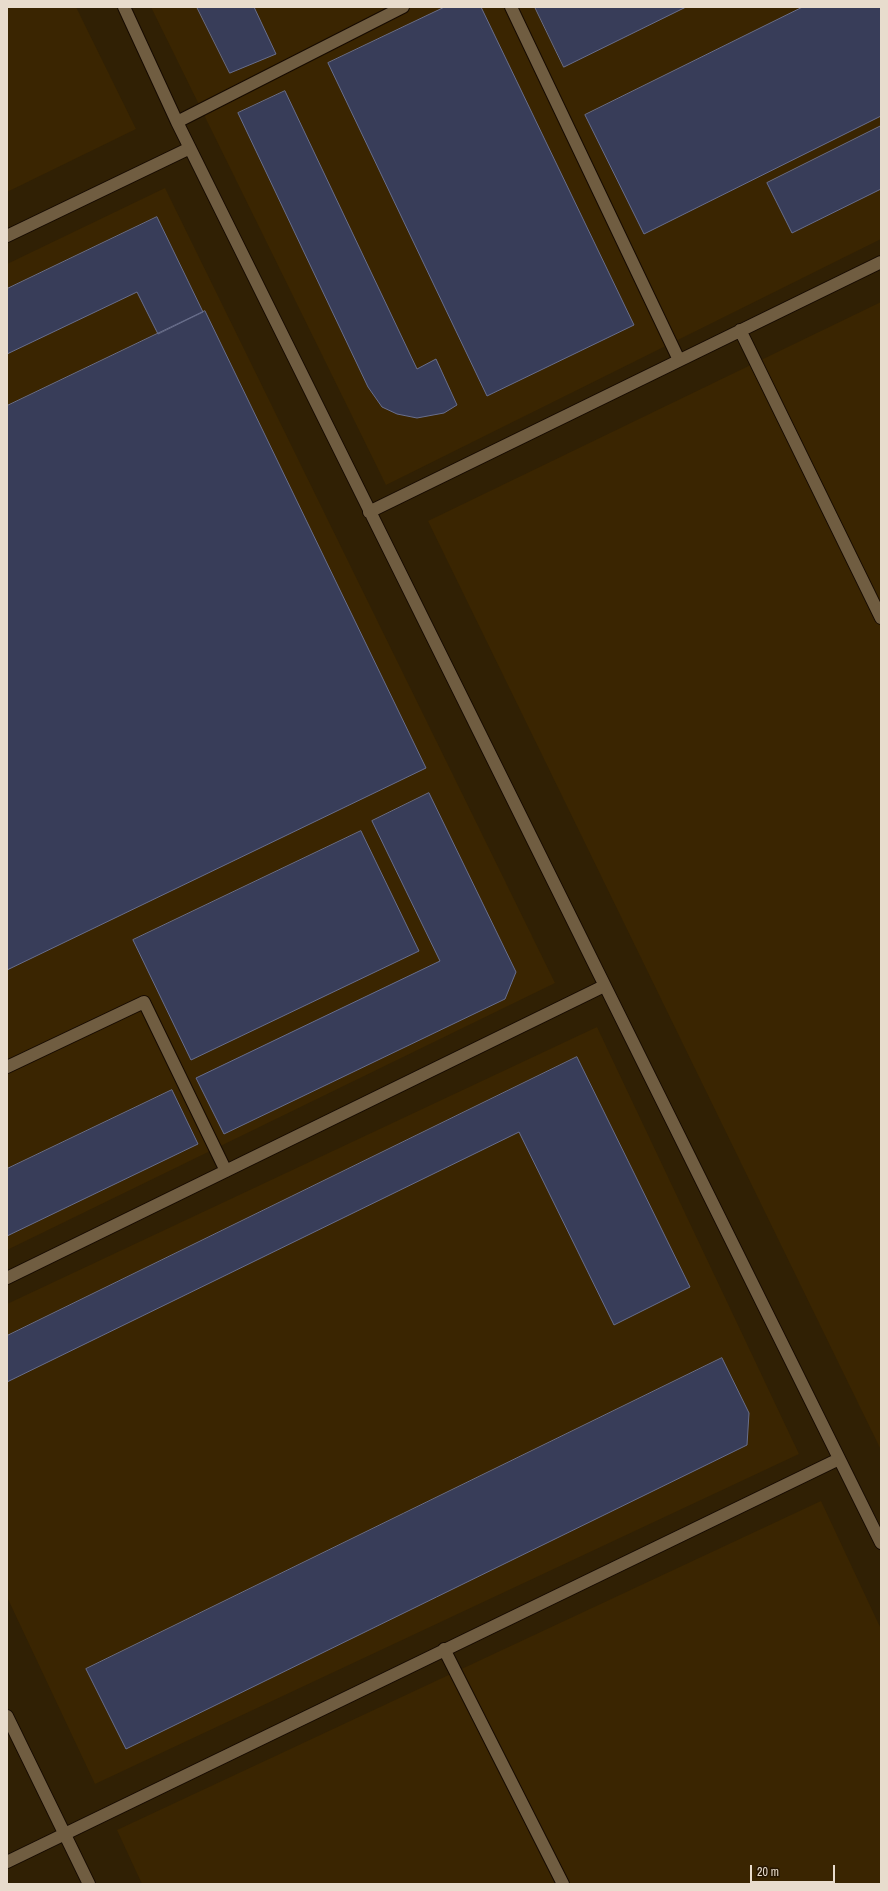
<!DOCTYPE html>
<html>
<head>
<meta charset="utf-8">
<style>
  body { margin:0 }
  #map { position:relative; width:888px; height:1891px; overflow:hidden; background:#302004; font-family:"Archivo Narrow",sans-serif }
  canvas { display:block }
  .frame { position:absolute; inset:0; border:8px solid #e8dccd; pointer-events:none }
  .scale { position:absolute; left:750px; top:1865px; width:85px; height:18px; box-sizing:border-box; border:2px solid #e8dccd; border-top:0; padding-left:5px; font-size:12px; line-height:14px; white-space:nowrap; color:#e8dccd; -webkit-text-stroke:3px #261600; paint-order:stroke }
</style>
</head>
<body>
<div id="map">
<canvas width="888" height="1891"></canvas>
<div class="frame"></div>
<div class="scale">20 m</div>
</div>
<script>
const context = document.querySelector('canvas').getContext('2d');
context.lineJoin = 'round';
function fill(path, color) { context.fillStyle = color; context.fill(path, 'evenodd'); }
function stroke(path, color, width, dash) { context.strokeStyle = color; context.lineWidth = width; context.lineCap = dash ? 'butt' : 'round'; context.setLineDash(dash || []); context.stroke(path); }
fill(new Path2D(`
  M7 7H76L136 129 7 192Z
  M151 7H881V239L386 485Z
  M165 188 555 983 7 1250V264Z
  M881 302V1450L428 521Z
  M597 1027 799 1454 95 1784 7 1597V1304Z
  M821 1501 881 1629V1884H142L117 1830Z`), '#3a2501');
const building = new Path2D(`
  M197 7H254L276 54 230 73Z
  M445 7H481L634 325 487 396 328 63Z
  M535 7H686L564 67Z
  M803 7H881V116L644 234 585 115Z
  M285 91 417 369 436 359 457 405 444 413 417 418 397 414 382 407 368 387 238 113Z
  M881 126V189L792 233 767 183Z
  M157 217 203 312 158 334 137 292 7 354V289Z
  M205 311 426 768 7 970V406Z
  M429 793 516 972 505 999 224 1134 196 1078 440 961 372 821Z
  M361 831 419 951 191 1060 133 940Z
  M577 1057 690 1287 614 1325 519 1132 7 1382V1336Z
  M172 1090 198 1144 7 1236V1169Z
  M722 1358 749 1413 747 1445 126 1749 86 1669Z`);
fill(building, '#383d59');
stroke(building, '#686e8c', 1);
const minor = new Path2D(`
  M124 7 177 122 881 1543
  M511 7 679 360
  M177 122 403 7
  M7 236 190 148
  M740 330 881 618
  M369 512 881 262
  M7 1067 144 1002 226 1171
  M7 1278 604 986
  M444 1649 563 1884
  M7 1716 89 1884
  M7 1862 839 1459`);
stroke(minor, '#160a00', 14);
stroke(minor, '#705d41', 12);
</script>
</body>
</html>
